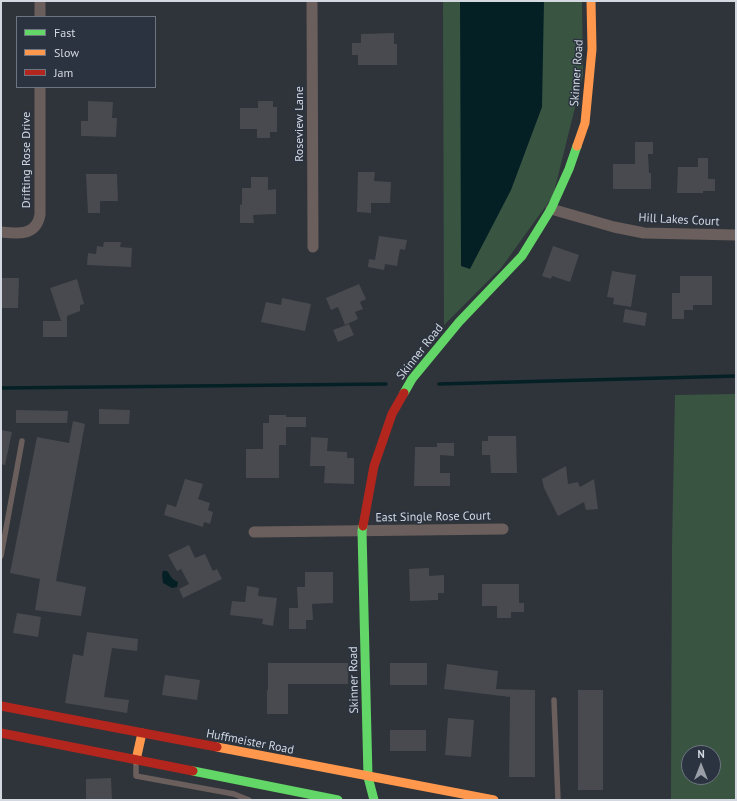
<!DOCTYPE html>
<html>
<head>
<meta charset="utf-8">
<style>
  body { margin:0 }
  #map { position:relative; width:737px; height:801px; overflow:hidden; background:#2f343a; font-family:"PT Sans",sans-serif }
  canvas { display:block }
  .frame { position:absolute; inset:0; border:2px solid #d4d9e1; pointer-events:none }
  .legend { position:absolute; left:16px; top:16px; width:140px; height:72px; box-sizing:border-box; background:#2a333f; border:1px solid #6e7580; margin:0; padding:5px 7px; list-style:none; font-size:12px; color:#d4d9e1 }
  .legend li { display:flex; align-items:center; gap:8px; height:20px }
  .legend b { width:20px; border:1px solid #6e7580 }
  .north { position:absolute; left:681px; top:745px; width:40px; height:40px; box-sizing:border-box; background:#2a333f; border:1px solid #6e7580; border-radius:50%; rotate:0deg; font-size:11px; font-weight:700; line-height:16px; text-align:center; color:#d4d9e1 }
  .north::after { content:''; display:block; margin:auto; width:14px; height:18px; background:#9a9fa7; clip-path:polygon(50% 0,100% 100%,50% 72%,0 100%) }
</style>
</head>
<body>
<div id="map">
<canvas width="737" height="801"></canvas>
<div class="frame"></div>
<ul class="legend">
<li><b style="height:5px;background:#63d668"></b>Fast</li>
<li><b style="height:5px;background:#ff974d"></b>Slow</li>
<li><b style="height:5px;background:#b3261e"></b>Jam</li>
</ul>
<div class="north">N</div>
</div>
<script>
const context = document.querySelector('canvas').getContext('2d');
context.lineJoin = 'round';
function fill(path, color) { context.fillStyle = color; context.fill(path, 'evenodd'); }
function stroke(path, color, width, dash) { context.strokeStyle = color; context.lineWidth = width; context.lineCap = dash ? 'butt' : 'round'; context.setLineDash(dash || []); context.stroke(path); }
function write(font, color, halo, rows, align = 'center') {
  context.font = font + ' "PT Sans",sans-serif'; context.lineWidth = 3; context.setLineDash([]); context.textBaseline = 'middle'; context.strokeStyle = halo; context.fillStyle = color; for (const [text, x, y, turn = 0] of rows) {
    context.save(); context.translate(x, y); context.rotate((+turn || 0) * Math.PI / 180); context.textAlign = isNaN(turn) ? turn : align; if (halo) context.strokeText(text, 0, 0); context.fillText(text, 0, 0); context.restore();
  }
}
fill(new Path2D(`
  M443 1H582L583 75 553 196 501 268 444 325Z
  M736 394V800H671L672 547 675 395ZM689 753H713V777H689Z`), '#395542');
fill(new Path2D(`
  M460 1H544L542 107 511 190 470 269 461 266Z
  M163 571C170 570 168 575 173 579 174 580 176 581 178 582L177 587 172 588 163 583 162 575Z`), '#042025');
stroke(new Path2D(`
  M439 384 736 376
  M1 388 386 384`), '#042025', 3.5);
fill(new Path2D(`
  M394 33V44H397V65H358V55H352V43H361V34Z
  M88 101 113 102 112 118H117L116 137 81 136V121H88Z
  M258 101H273V107H277V132H270V138H257V129H240V108H258Z
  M635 142H653V154H648L649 173H651V189H613V164H635Z
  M698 158H708V179H715V191H703V193H677L678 167H698Z
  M358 172H375L374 181 391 182 390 203H371V213L357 212Z
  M86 174H117L118 201H100V213H88Z
  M251 177H268V190L276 189V214L253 215 254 223H240V205L242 204V188H251Z
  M379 236 407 240 405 250 400 249 397 266 385 264 384 270 368 267 369 259 375 260Z
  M104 242H121L120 247 132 248 131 267 87 265 88 253 96 254 97 246 103 247Z
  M553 246 579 255 570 282 552 276 551 279 542 276Z
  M612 271 636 275 631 307 613 304 614 298 607 297Z
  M680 276H712V305H693V310H684V319H672V293H680Z
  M1 278H19L18 308H1Z
  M77 279 84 304 80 305V311L67 316V337H43V321H61L50 288Z
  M359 284 366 299 360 302 363 309 355 312 358 319 345 325 338 307 331 310 326 298Z
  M282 298 311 304 305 331 261 322 266 302 281 305Z
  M625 309 647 313 645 326 623 322Z
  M349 324 354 335 338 342 333 330Z
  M99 409 130 410 129 424H99Z
  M16 410 68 411 67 423H16Z
  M269 415H286V417H306V427H286V445H279V478H246V449H263V423H269Z
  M73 421 85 424 56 581 86 587 81 616 35 610 40 579 10 573 37 437 69 443Z
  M1 430 12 432 5 465 1 464Z
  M488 436H516L517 473H491L490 455H482V441H488Z
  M311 437 328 438 327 451 347 452V458H354V484L324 483 325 466H310Z
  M437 443H454V456L440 455V473H450V486H414L415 447H437Z
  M566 466 568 484 578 482 580 487 594 479 598 509 586 510 584 502 558 516 544 488 542 479Z
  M185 479 203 484 198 499 210 503 208 510 213 512 210 524 204 522 203 527 164 515 167 504 176 507Z
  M189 545 195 558 205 554 213 571 217 569 222 579 183 598 179 589 189 584 181 569 177 571 168 555Z
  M429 568V576L444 575V593H438V600L410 601 409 569Z
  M305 572H333V603L312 604 313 620H306V629H289V608H298L297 587H305Z
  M482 584H519V603H524V612H511V618H497V606H482Z
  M247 586 259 588 258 596 277 598 273 626 262 624 263 619 230 615 232 601 245 602Z
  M17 613 41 617 38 637 13 633Z
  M87 632 138 639 137 651 112 648 104 697 129 700 127 713 65 703 73 654 83 656Z
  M268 663H348V684H288V714H267V690H268Z
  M390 663H427V685H390Z
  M447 664 498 671 496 689 535 690V777H509L510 697 444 689Z
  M165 675 200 680 197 700 162 695Z
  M578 690H603V790H578Z
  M448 718 474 720 471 757 445 755Z
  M390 730H426V751H390Z
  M111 778 112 800H86V779Z`), '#484a4f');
stroke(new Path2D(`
  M1 556 22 441
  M554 700 558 800
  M136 761V776L234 794 249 800`), '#6a5f5c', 5.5);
stroke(new Path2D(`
  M312 1 313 247
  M40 17V1
  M551 209 614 227 644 233 736 235
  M1 232C18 234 36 236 40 215V87
  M254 532 503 529`), '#6a5f5c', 11);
stroke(new Path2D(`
  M404 393 412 379 459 322 522 256 551 209 569 169 577 146
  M363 526 362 531 368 777 374 800
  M193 771 338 800`), '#63d668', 9);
stroke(new Path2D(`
  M577 146 585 123 592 49 591 1
  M217 747 494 800
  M136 760 142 733`), '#ff974d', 9);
stroke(new Path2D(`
  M363 526 374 466 392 414 404 393
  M1 706 217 747
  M1 733 193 771`), '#b3261e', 9);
write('12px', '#d4d9e1', '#2a333f', [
  ["Skinner Road",577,73,-86],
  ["Roseview Lane",300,124,-90],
  ["Drifting Rose Drive",27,160,-90],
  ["Hill Lakes Court",679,220,3],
  ["Skinner Road",420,352,-52],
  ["East Single Rose Court",433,517,-1],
  ["Skinner Road",354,680,-91],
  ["Huffmeister Road",250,742,11]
]);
</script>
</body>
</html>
